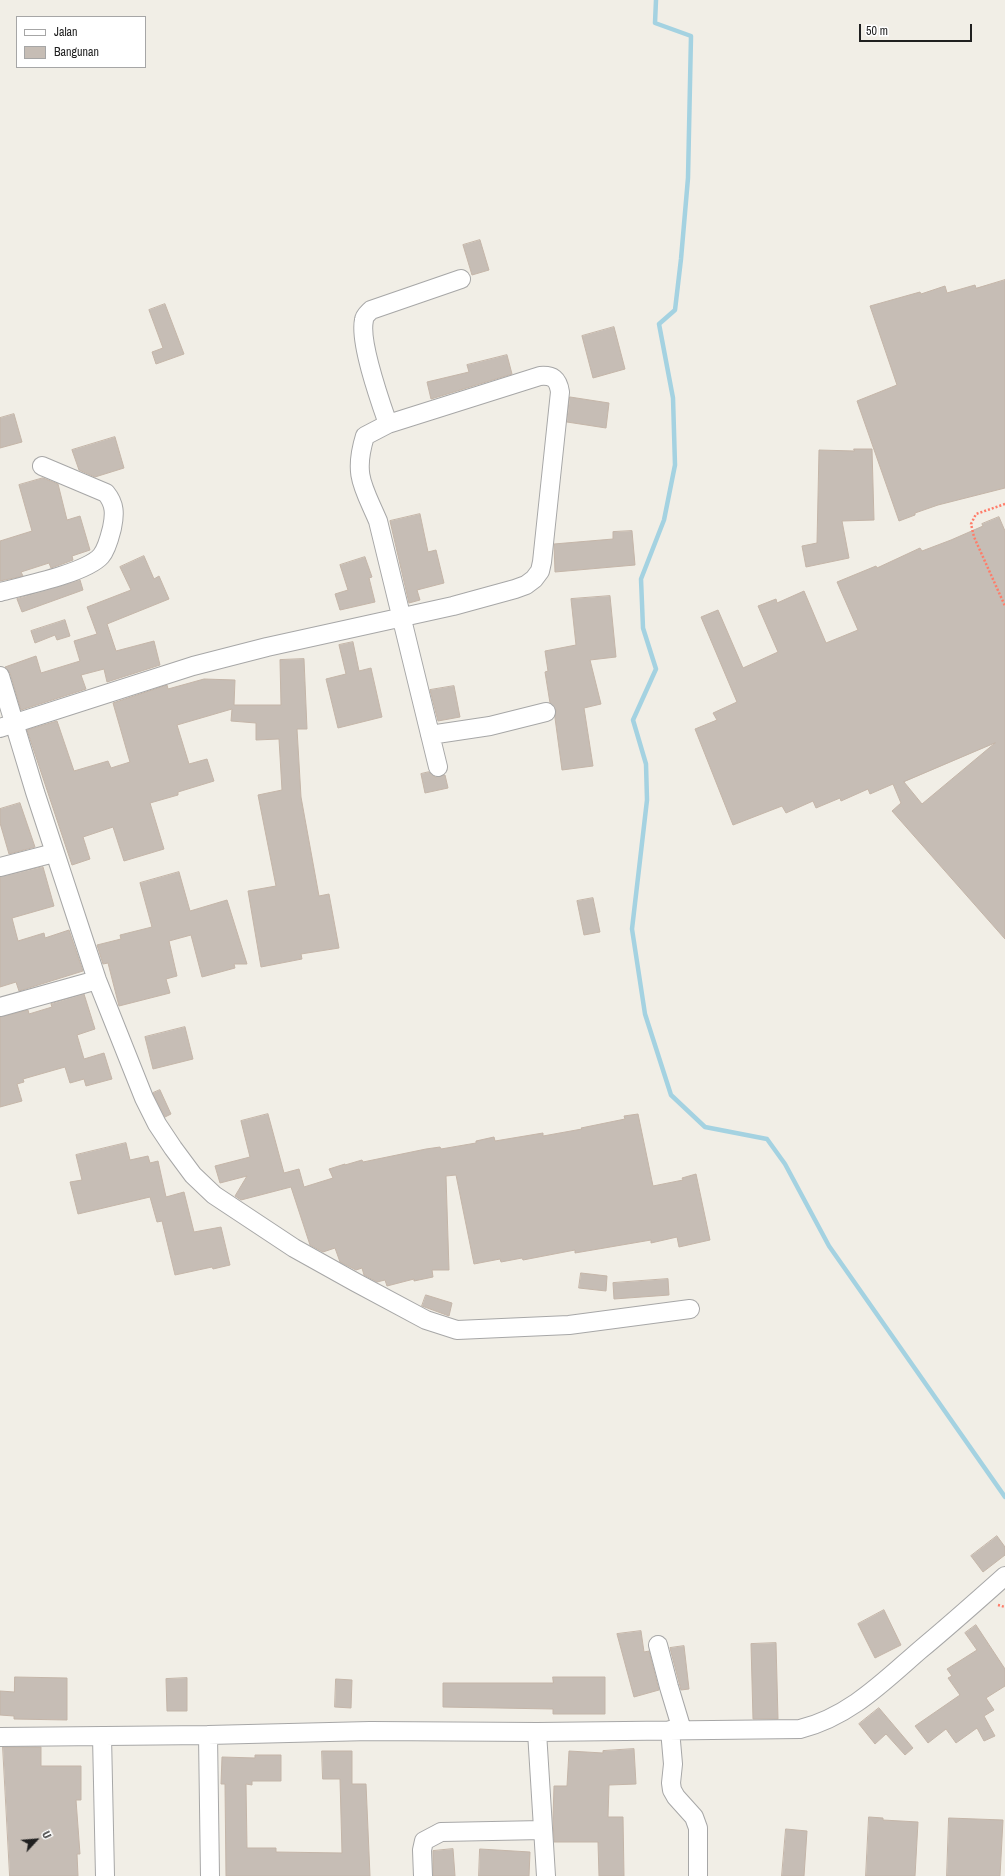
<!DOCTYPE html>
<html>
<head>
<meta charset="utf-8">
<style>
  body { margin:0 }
  #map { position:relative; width:1005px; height:1876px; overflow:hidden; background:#f1eee6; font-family:"Archivo Narrow",sans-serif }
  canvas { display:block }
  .legend { position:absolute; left:16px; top:16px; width:130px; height:52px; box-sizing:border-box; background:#fff; border:1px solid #a6a6a6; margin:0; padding:5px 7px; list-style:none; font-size:12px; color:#202020 }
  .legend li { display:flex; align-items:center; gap:8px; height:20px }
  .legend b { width:20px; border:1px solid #a6a6a6 }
  .north { position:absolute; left:16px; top:1820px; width:40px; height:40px; -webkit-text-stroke:3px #fff; paint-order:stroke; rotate:64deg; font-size:11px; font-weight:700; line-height:16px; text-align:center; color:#202020 }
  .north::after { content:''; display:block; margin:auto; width:14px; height:18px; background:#202020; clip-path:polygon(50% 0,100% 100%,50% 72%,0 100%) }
  .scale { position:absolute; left:859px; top:24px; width:113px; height:18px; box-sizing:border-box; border:2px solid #202020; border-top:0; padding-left:5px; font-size:12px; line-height:14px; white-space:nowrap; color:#202020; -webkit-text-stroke:3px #fff; paint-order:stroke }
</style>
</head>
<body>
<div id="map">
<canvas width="1005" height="1876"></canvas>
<ul class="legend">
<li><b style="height:5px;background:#fff"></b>Jalan</li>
<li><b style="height:11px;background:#c6bdb5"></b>Bangunan</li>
</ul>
<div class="north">U</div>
<div class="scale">50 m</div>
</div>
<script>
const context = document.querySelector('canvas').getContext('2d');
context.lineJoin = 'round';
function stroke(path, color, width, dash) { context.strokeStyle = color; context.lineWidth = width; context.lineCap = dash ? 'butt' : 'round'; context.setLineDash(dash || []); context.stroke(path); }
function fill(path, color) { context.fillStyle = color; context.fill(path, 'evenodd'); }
stroke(new Path2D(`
  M656 0 655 23 691 36 688 178 681 259 675 310 659 324 673 398 675 465 664 520 641 579 643 628 656 669 633 720 646 764 647 800 632 929 645 1014 671 1095 705 1127 767 1139 785 1164 829 1246 1005 1497`), '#a4d2e1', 4.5);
const building = new Path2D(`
  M480 240 489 270 472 275 463 245Z
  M1005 280V488L938 505 915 513V515L899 521 857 401 897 385 870 306 920 292 921 294 945 286 947 293 975 285 976 288Z
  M165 304 184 354 156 364 152 352 163 348 149 310Z
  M614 327 625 369 593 378 582 336Z
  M507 355 512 374 431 399 427 382 469 372 467 365Z
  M570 397 609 403 606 428 567 422Z
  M14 414 22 442 0 448V418Z
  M115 437 124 468 95 477 79 470 72 450Z
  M854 449H872L874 520 842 521 849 558 806 567 802 546 817 543 819 450 854 451Z
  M43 478 58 484 67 520 80 516 90 550 72 556 73 560 65 563 51 568 49 563 21 572 23 576 0 581V541L32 531 19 485Z
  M420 514 428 552 436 550 444 583 417 590 420 600 409 603 390 521Z
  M999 517 1005 531V939L892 811 901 803 893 784 870 794 868 789 841 801 840 798 816 808 813 801 786 813 782 806 733 825 695 729 717 720 713 713 737 702 701 617 718 610 743 668 778 652 758 606 776 599 777 603 804 591 826 643 858 630 837 582 876 566 877 568 920 548 922 551 951 540 983 526 982 524ZM995 743 922 804 904 782Z
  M632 531 635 565 555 572 554 544 613 539V532Z
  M144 556 154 579 159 576 169 599 107 624 116 651 154 641 160 665 107 682 104 669 81 675 86 689 21 710 10 673 5 667 36 656 41 673 80 661 74 641 97 634 87 607 131 590 120 567Z
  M365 557 372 577 369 578 375 602 340 610 335 594 348 590 340 565Z
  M80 580 83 590 22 612 17 599Z
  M610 596 616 657 590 660 601 704 584 708 593 766 562 770 555 718 556 710 550 703 545 672 548 671 545 651 576 645 571 599Z
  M65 620 70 636 57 640 55 635 35 643 31 631Z
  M353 642 359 671 371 668 382 717 338 728 326 679 346 674 339 645Z
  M304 659 307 729H297L301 797 319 896 329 894 339 948 301 954 302 959 261 967 248 891 276 886 258 795 282 790 279 739 256 740V723L231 721 232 709 177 725 189 764 207 759 214 781 178 792V795L150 803 164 849 124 861 113 827 83 837 90 859 72 865 27 730 57 721 74 771 108 761 111 768 130 762 113 703 167 685 168 689 204 679 235 680 234 705H281L280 660Z
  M454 686 460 717 438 721 430 690Z
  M429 772 435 777 445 775 448 788 425 793 421 774Z
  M20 803 35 847 9 854 0 823V809Z
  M43 867 54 906 12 918 18 941 44 933 45 938 69 930 83 971 19 991 16 982 0 987V877Z
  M179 872 190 911 227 900 247 964H234L235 968 202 977 191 935 169 941 177 976 166 979 170 993 119 1006 108 963 103 964 97 945 121 939 120 935 152 927 140 883Z
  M593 898 600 932 584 935 577 901Z
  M84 994 95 1029 77 1035 84 1059 104 1053 112 1079 86 1086 84 1079 70 1083 65 1067 23 1079 24 1082 17 1084 22 1101 0 1107V1017L28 1010 29 1014 52 1007 51 1004Z
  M185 1027 193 1059 153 1069 145 1037Z
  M160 1090 171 1114 165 1117 153 1093Z
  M268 1114 284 1173 299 1169 304 1187 333 1178 329 1169 345 1164V1165L362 1160 363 1162 426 1149 440 1147 441 1149 476 1143V1141L494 1137 495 1141 543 1133V1136L582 1129 581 1128 625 1119 624 1116 638 1114 653 1186 683 1180 682 1178 696 1174 710 1240 679 1247 677 1237 651 1243V1240L575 1253V1250L523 1260 522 1258 501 1262 500 1259 474 1264 456 1175 446 1176 449 1270H432L433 1277 414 1281V1279L387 1286 385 1280 377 1282 364 1275 362 1268 356 1270 340 1262 335 1248 323 1252 310 1245 291 1187 241 1200 235 1196 247 1176 220 1183 215 1166 250 1157 241 1121Z
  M126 1143 130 1160 148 1156 150 1163 158 1161 166 1197 184 1192 194 1232 221 1227 230 1265 213 1269 212 1267 175 1275 162 1221 157 1222 150 1197 78 1214 70 1182 82 1180 76 1155Z
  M581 1273 607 1276 606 1291 579 1288Z
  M668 1279 669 1295 614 1299 613 1283Z
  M426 1295 452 1303 449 1316 422 1306Z
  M997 1536 1005 1547V1555L983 1572 971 1556Z
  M884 1610 901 1645 875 1658 858 1624Z
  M976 1625 1005 1669V1686L986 1698 994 1710 984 1716 995 1736 984 1741 977 1728 956 1743 946 1729 928 1743 915 1726 960 1695 948 1678 952 1676 947 1669 977 1650 965 1633Z
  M641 1631 644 1652 649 1651 659 1690 634 1697 617 1634Z
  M776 1643 778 1719H753L751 1644Z
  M684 1646 689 1689 681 1690 670 1648Z
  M15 1677 67 1678V1720L14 1719V1716L0 1715V1691L14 1692Z
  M553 1677H605V1714H553V1709L443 1707V1683H553Z
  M187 1678V1711H167L166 1679Z
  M336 1679 352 1680 351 1708 335 1707Z
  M879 1708 913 1748 905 1755 886 1734 875 1744 859 1724Z
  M3 1747H41V1766H81V1800H76L80 1854H77L78 1876H10Z
  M634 1749 636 1784 609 1785 608 1817H623L624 1876H599L598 1842H554L553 1818 554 1786H567L569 1751 603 1753V1751Z
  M322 1751H352V1784H366L370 1876H226L225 1784H221L222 1757 255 1758V1755H281V1781H252V1785L246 1784 247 1848H276V1852L342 1853 340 1779H323Z
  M869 1817 883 1818V1820L918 1822 915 1876H866Z
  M949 1818 1003 1820 1000 1876H947Z
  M786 1829 807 1831 804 1876H782Z
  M453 1849 455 1876H433V1851Z
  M480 1849 530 1852 529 1876H479Z`);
fill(building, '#c6bdb5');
stroke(building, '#c4b5a8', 1);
const minor = new Path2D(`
  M388 424 365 436C353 475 363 486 378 521L438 767
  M0 592C23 586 86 573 101 556 107 549 110 536 112 528 115 514 115 504 106 493L42 466
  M0 676 35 792 97 980 144 1098 157 1124 173 1148 193 1175 214 1195 294 1248 355 1282 426 1320 457 1330 569 1325 690 1309
  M0 728 193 666 267 647 453 606 515 589 526 585 534 579 540 571 542 562 560 392C558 379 553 375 540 376L388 424C380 401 359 342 364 320 364 316 368 313 371 310L461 279
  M430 735 490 726 546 712
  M0 867 54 853
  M0 1007 97 980
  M658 1645 669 1687 682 1730
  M670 1730 673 1764 671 1783 672 1790 676 1797 694 1817 698 1828V1876
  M537 1732 546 1876
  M208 1735 210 1876
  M102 1736 105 1876
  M0 1737 208 1735 370 1731 537 1732 800 1729C849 1717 883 1682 920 1650 949 1626 977 1601 1005 1576
  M423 1876 422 1850 424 1841 441 1832 543 1830`);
stroke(minor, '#a7a7a7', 20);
stroke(new Path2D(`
  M1005 504 976 514 971 524 974 537 1005 606
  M998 1605 1005 1607`), '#ff7c69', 2.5, [2, 2]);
stroke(minor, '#fff', 18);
</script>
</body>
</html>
